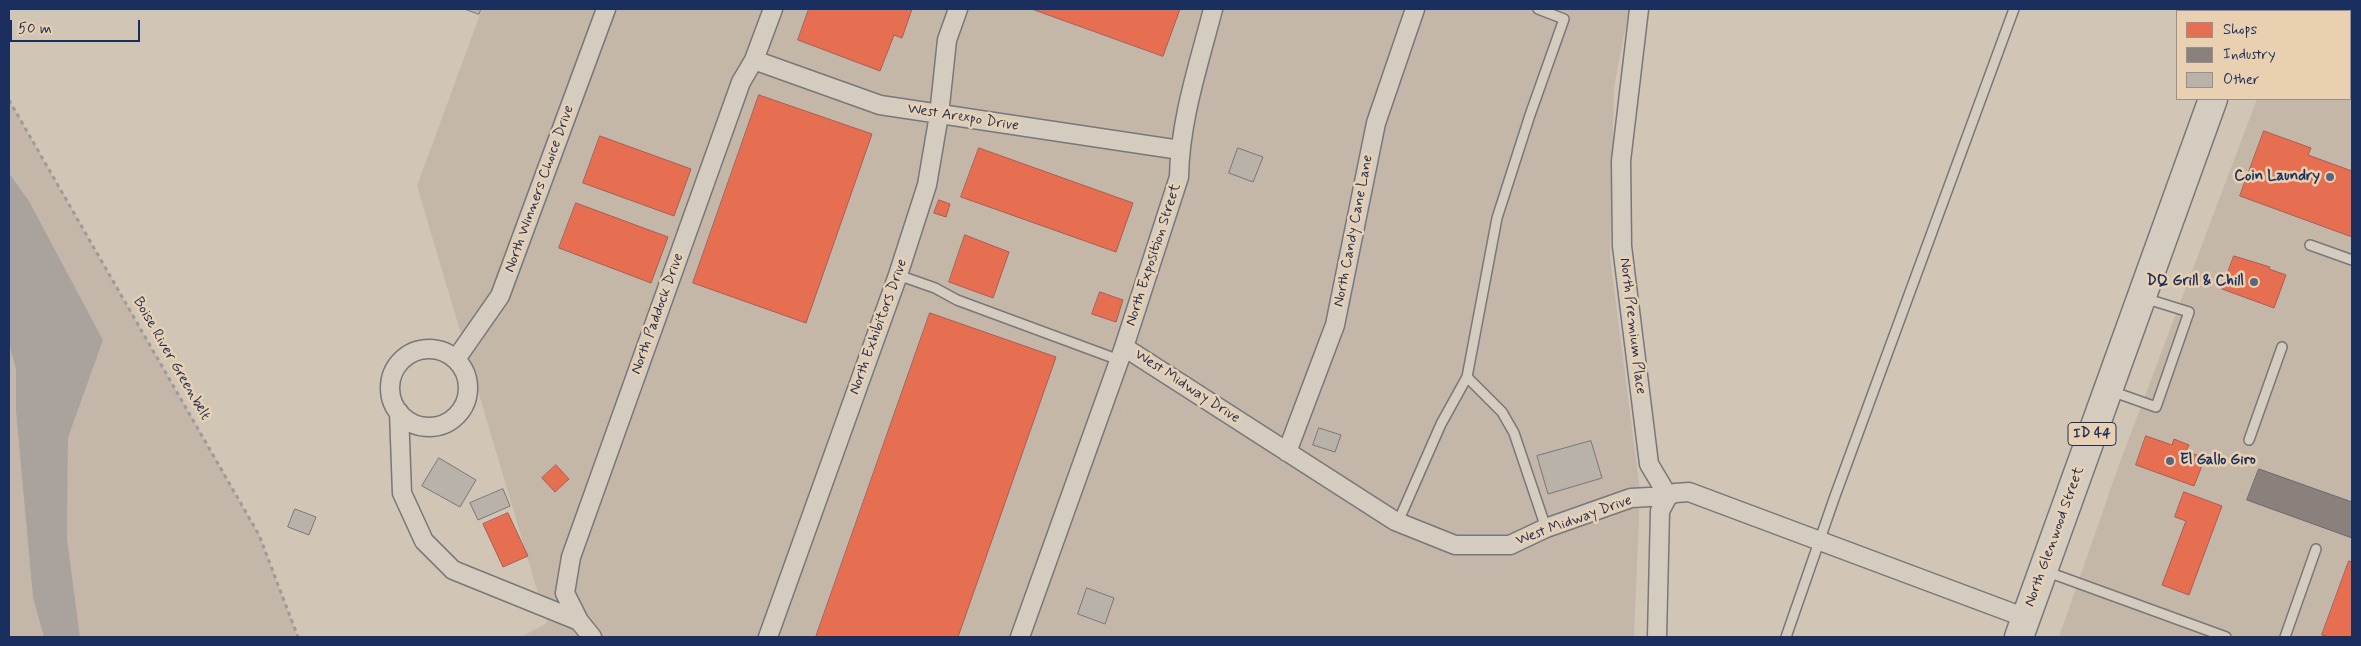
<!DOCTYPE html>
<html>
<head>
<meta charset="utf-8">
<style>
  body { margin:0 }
  #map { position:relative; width:2361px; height:646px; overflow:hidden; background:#d1c5b6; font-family:Mynerve,sans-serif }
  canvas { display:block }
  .frame { position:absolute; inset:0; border:10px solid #1b2f5e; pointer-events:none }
  .legend { position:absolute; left:2176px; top:10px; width:175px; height:90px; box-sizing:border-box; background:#e8d0b0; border:1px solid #96908f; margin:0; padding:6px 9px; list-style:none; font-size:15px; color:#1b2f5e }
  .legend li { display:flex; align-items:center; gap:10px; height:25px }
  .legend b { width:25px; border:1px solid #96908f }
  .scale { position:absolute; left:10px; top:20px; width:130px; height:22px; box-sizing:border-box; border:2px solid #1b2f5e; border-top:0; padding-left:6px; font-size:15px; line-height:18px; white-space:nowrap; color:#1b2f5e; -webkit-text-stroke:4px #e8d0b0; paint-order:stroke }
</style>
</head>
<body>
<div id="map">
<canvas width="2361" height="646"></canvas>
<div class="frame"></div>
<ul class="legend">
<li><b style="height:14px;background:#e76f51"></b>Shops</li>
<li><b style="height:14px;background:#8a817c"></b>Industry</li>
<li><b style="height:14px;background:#b9b2a9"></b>Other</li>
</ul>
<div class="scale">50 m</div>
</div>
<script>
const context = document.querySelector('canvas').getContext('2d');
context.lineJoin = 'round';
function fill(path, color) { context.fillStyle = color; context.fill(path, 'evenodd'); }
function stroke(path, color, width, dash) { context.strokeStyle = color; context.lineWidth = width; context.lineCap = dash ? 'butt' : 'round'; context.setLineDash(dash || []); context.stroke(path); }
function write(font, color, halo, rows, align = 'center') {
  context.font = font + ' Mynerve,sans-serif'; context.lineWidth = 5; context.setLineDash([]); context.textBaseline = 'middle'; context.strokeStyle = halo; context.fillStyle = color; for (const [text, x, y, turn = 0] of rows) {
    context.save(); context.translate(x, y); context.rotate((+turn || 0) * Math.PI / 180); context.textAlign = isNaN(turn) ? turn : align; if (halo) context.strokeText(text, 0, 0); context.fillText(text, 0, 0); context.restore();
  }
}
fill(new Path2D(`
  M482 9H1215L1187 210 1135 379 1042 637H521L547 623 417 186Z
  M2291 9H2352V637H2059L2120 462 2257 99H2350V11H2290Z`), '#c4b7a8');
fill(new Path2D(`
  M1215 9H1629L1614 87 1610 257 1640 491 1634 637H1042L1135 379 1187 210Z
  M9 100 259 535 298 637H80L67 538 68 438 103 340 29 201 9 173Z
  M9 344 16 370V412L33 598 44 637H9Z`), '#c4b6a8');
fill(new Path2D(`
  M9 173 29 201 103 340 68 438 67 538 80 637H44L33 598 16 412V370L9 344Z`), '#aaa29c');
const shops = new Path2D(`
  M809 9H912L902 38 894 35 880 71 798 40Z
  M1032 9H1180L1163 56Z
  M759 95 872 134 806 323 693 283Z
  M2264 131 2311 148 2308 155 2352 171V237L2240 196Z
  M600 136 691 169 674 216 583 183Z
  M979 148 1133 203 1116 252 961 197Z
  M939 200 950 204 946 217 934 213Z
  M576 203 668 237 651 283 559 248Z
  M965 235 1009 252 993 298 949 282Z
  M2234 256 2270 267 2269 269 2286 275 2274 308 2222 289Z
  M1100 292 1123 300 1116 322 1092 314Z
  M930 313 1056 357 958 637H816Z
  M2146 436 2172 445 2174 439 2189 445 2186 451 2205 458 2194 486 2136 465Z
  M556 465 569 479 555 492 542 478Z
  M2184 492 2222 506 2189 595 2162 585 2186 521 2175 517Z
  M508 513 528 556 503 567 483 524Z
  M2349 561 2352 562V637H2329L2322 635Z`);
fill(shops, '#e76f51');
stroke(shops, '#aa5c55', 1);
const industry = new Path2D(`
  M2259 469 2352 502V538L2247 500Z`);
fill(industry, '#8a817c');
stroke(industry, '#696873', 1);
const building = new Path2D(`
  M465 9H481L479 14Z
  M1238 148 1263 157 1253 182 1229 173Z
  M1319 428 1341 435 1335 452 1313 445Z
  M1591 441 1602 478 1548 494 1537 456Z
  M439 458 476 480 460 507 422 486Z
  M503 489 510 506 478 520 470 503Z
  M295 509 316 517 309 535 288 527Z
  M1087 588 1114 598 1105 624 1078 614Z`);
fill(building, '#b9b2a9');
stroke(building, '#79777a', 1);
const service = new Path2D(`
  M1538 9 1564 19 1530 115 1497 218 1467 377 1502 412 1514 433 1546 528
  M2310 245 2352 260
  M898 275 935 288 957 300 1119 360
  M2111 391 2156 407 2189 312 2144 298
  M2249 440 2282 347
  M1398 522 1441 424 1467 377
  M2045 571 2226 637
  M1786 637 1835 496 2014 9
  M2285 637 2316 549`);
const minor = new Path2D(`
  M1639 9 1621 161 1622 246 1649 464 1668 496 1660 511 1657 637
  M754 60 880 105 1180 150
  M1124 347 1395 521 1455 545H1510L1546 528 1631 498 1668 496 1675 493 1689 492 2026 618
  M390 388a39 39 0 1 1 78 0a39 39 0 1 1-78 0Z
  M456 359 500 296 606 9
  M399 412 402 493 424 541 453 570 579 621 592 637
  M1287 452 1335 325 1376 123 1415 9
  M579 621 565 593 571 557 741 82 754 60 773 9
  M768 637 898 275 927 185 939 115 947 40 958 9
  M1020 637 1124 347 1179 177C1180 119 1199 64 1213 9`);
const primary = new Path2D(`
  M2244 11 2245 9
  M2019 637 2213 99`);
stroke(service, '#79777a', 12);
stroke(minor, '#79777a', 21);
stroke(primary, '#79777a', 31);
stroke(new Path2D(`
  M9 100 259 535 298 637`), '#9d9a97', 3, [4, 4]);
stroke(service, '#d5ccc0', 9);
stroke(minor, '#d5ccc0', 18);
stroke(primary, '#d5ccc0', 28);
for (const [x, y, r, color] of [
  [2330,177,5,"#5b647d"],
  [2254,282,5,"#5b647d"],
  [2170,461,5,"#5b647d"]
]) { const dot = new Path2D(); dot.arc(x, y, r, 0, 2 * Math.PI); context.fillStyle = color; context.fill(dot); stroke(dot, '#e8d0b0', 2); }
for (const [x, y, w] of [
  [2092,434,48]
]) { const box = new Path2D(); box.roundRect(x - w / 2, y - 11.5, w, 23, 4); context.fillStyle = '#e8d0b0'; context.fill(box); stroke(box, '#1b2f5e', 1); }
write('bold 14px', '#1b2f5e', null, [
  ["ID 44",2092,434]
]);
write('15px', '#1b2f5e', '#e8d0b0', [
  ["West Arexpo Drive",963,118,9],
  ["North Winners Choice Drive",540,189,-70],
  ["North Candy Cane Lane",1354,231,-79],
  ["North Exposition Street",1154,255,-72],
  ["North Paddock Drive",658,314,-70],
  ["North Premium Place",1632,326,83],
  ["North Exhibitors Drive",879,327,-70],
  ["Boise River Greenbelt",171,359,60],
  ["West Midway Drive",1187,387,33],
  ["West Midway Drive",1574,521,-20],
  ["North Glenwood Street",2055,537,-70]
]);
write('bold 15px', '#1b2f5e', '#e8d0b0', [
  ["Coin Laundry",2320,177],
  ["DQ Grill & Chill",2244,282],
  ["El Gallo Giro",2180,461,"left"]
], 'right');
</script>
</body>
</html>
